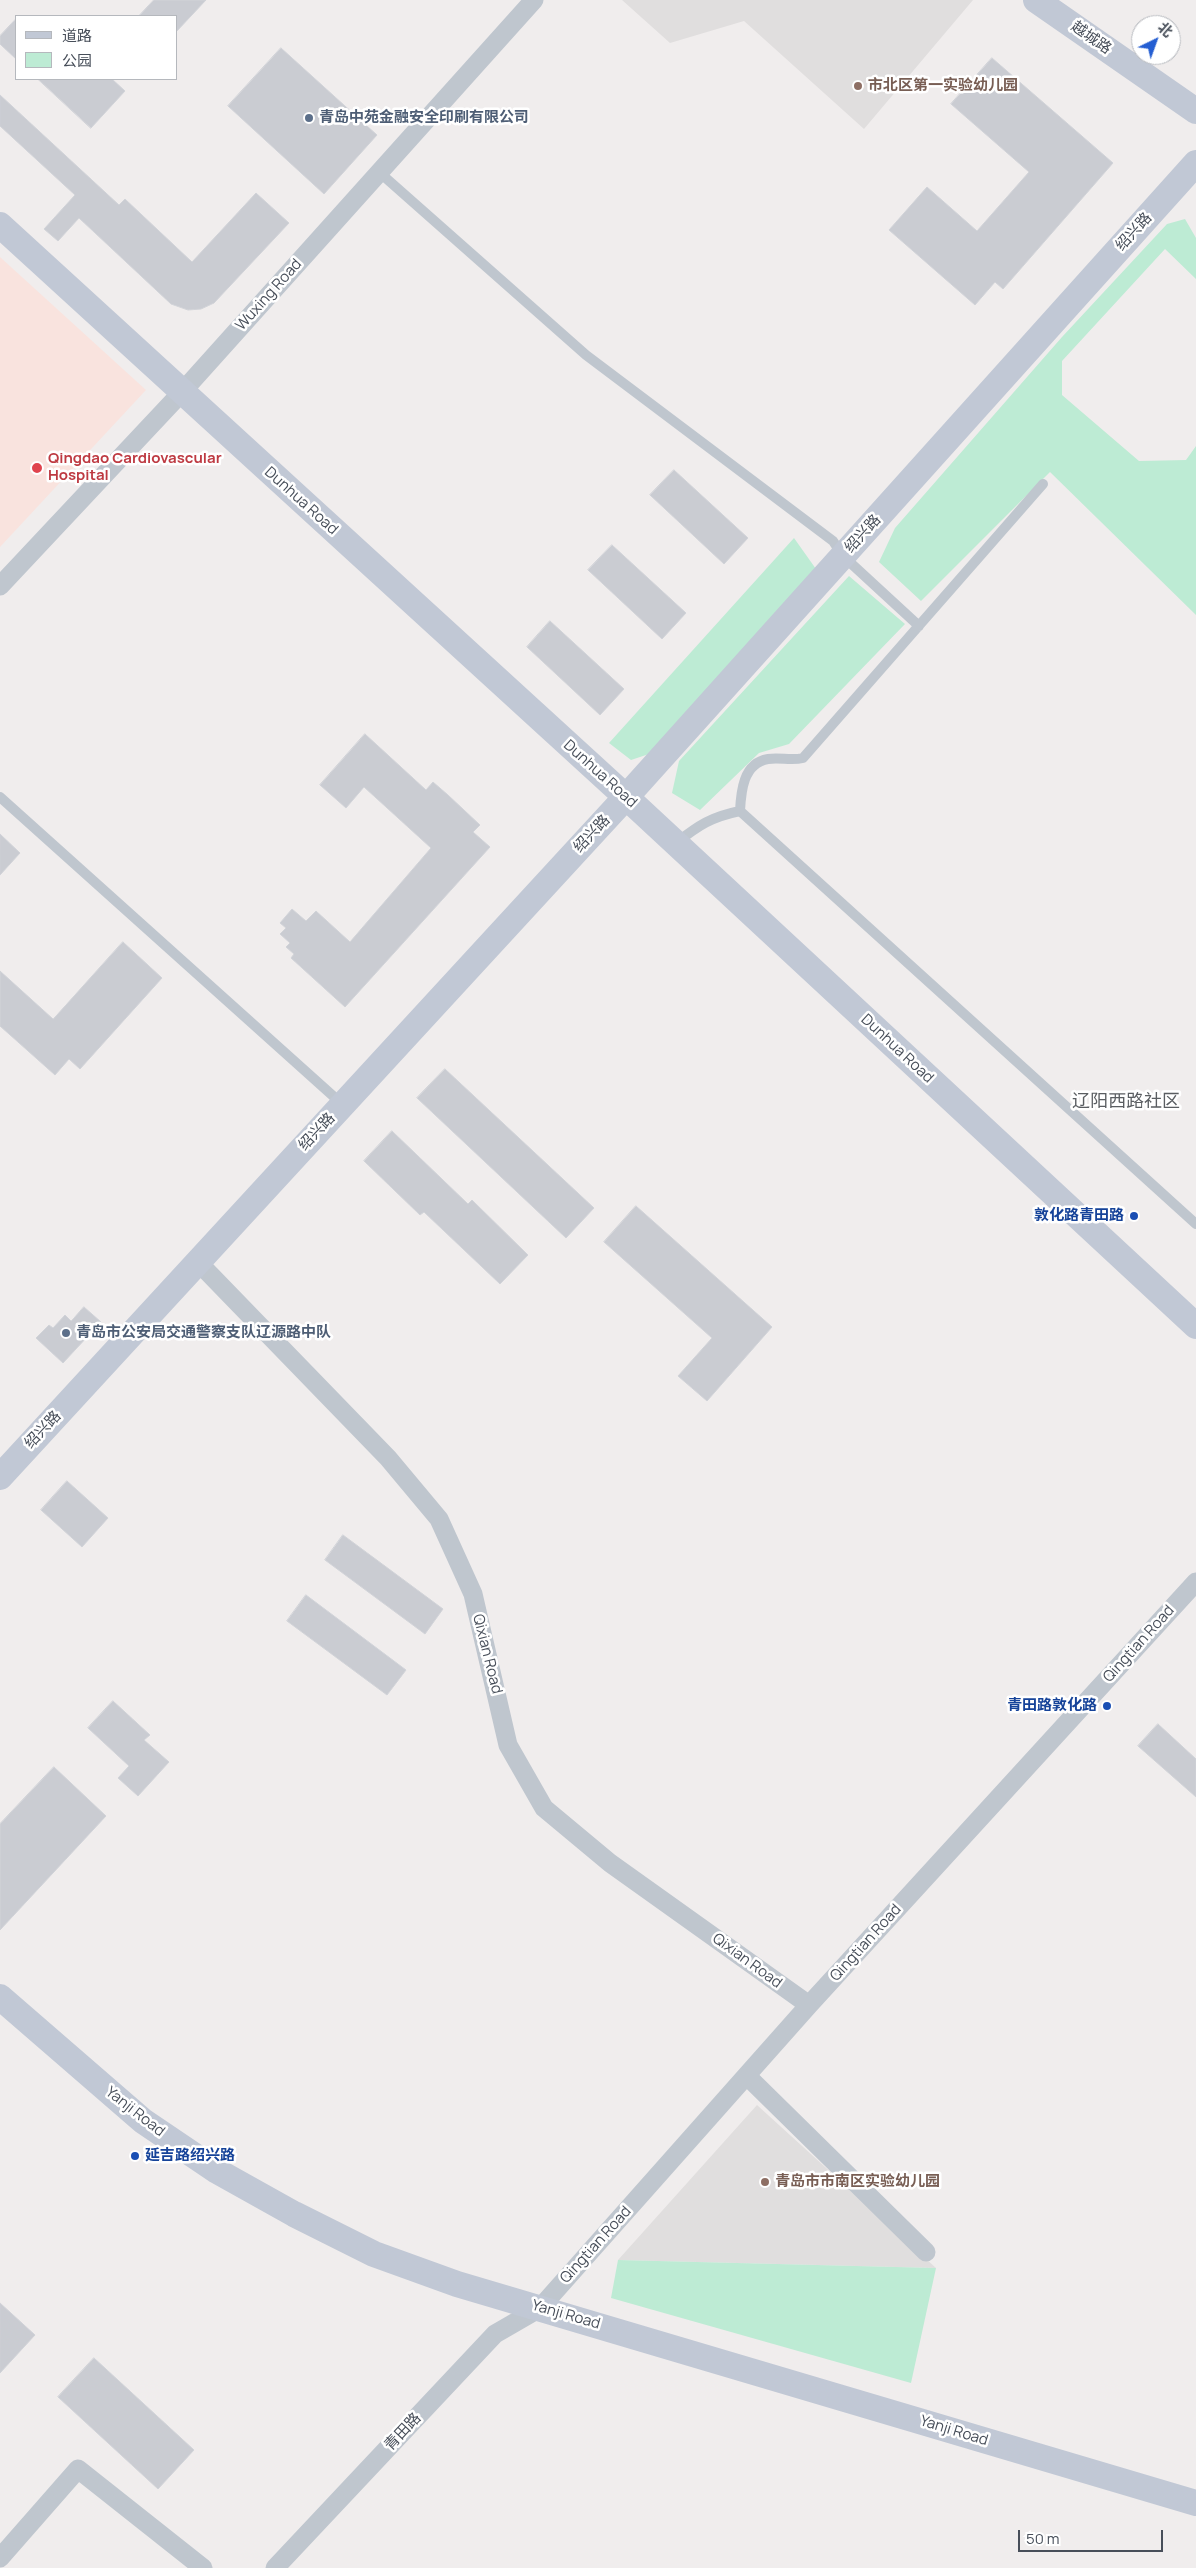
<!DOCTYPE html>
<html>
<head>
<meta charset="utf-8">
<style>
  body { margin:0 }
  #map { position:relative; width:1196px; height:2568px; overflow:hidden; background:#f0eded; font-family:Manrope,"Noto Sans SC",sans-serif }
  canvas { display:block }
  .legend { position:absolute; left:15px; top:15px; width:162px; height:65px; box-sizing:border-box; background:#fff; border:1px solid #b5b8bd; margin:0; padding:6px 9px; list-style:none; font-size:15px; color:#474e59 }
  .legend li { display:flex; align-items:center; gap:10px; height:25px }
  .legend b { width:25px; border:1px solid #b5b8bd }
  .north { position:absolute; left:1131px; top:15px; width:50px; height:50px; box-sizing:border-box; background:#fff; border:1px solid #b5b8bd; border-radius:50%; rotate:42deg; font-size:14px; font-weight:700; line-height:20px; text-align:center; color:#474e59 }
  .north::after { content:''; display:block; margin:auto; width:18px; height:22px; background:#245ed2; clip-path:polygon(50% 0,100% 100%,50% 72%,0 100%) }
  .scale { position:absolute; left:1018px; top:2530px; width:145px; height:22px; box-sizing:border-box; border:2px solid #474e59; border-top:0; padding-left:6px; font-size:15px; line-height:18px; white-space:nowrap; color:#474e59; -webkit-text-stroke:4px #fff; paint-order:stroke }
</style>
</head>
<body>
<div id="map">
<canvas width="1196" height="2568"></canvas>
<ul class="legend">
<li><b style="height:6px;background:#c1c8d5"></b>道路</li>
<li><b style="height:14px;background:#bdebd4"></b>公园</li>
</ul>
<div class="north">北</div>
<div class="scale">50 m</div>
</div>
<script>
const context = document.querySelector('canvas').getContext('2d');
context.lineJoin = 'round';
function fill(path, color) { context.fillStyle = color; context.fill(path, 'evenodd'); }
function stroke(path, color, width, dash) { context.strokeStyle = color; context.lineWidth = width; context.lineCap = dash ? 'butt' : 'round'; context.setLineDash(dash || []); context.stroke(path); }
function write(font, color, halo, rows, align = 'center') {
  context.font = font + ' Manrope,"Noto Sans SC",sans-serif'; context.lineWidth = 5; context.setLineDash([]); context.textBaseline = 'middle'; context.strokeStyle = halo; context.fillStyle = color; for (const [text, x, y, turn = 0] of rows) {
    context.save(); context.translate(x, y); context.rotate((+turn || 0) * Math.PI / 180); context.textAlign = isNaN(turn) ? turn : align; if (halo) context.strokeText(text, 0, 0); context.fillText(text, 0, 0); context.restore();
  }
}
fill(new Path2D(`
  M622 0H973L864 129 744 21 670 43Z
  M757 2105 936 2268 618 2260Z`), '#e0dede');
fill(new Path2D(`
  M0 257 146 390 0 547Z`), '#f9e3de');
fill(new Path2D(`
  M1185 219 1196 238V279L1165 249 1062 361V395L1139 461 1186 460 1196 446V615L1050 472 921 601 879 562 895 528 1062 337 1167 224Z
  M794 538 816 569 655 752 631 760 609 743Z
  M849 576 905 624 789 744 759 753 700 810 672 793 679 761Z
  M618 2260 936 2268 911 2383 611 2298Z`), '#bdebd4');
const building = new Path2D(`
  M154 0H206L176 32V16H139Z
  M16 19V59L0 44V36Z
  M281 48 377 135 324 194 228 106Z
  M992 58 1113 163 1003 289 995 282 975 305 889 230 927 187 977 231 1029 172 951 104Z
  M38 79H112L125 91 91 128Z
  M0 95 119 205 125 199 192 262 256 193 289 223 214 303 201 309 188 310 171 304 79 218 58 241 44 229 75 195 0 126Z
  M674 470 748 538 724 564 650 495Z
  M612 545 686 613 662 639 588 570Z
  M550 621 624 689 600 715 527 647Z
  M365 734 426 790 433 782 448 795 480 825 473 832 490 847 345 1007 291 958 294 954 286 947 290 943 280 934 286 928 280 923 292 909 306 921 316 911 350 942 431 848 364 787 346 808 320 785Z
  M0 834 20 853 0 875Z
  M123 942 162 978 80 1069 69 1059 55 1075 0 1026V971L53 1019Z
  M445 1069 594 1208 566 1238 417 1098Z
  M392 1131 468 1204 472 1200 528 1255 500 1284 424 1212 420 1215 364 1161Z
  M636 1206 772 1327 707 1401 678 1376 712 1338 604 1242Z
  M84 1307 101 1322 63 1363 36 1338 49 1325 53 1328 65 1315 71 1321Z
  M67 1481 108 1518 82 1547 41 1510Z
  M343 1535 443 1609 425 1634 325 1560Z
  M306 1595 406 1670 387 1695 287 1621Z
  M113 1701 150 1735 144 1740 169 1762 138 1796 118 1778 129 1766 88 1728Z
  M1158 1724 1196 1759V1797L1138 1746Z
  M54 1767 106 1816 0 1930V1824Z
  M0 2303 35 2335 0 2373Z
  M94 2358 194 2450 158 2489 58 2397Z`);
fill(building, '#caccd2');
stroke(building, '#d1d3d8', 1);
stroke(new Path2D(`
  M379 172 586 355 833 541 843 556 919 626
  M0 797 342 1104
  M740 811C741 792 743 763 768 759 780 757 791 761 803 758L1043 484
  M676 843C699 825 711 817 740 811L1196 1224`), '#bfc6ce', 10);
stroke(new Path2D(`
  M0 586 182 392 534 0
  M198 1262 388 1458 439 1519 473 1594 508 1745 544 1808 610 1863 809 2005
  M747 2076 926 2252
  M0 2558 78 2469 203 2568
  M275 2568 495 2334 540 2308 809 2005 1196 1582`), '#bfc6ce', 19);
stroke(new Path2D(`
  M1036 0 1196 111
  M0 225 626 797 1196 1326
  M0 1477 626 797 1196 163
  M0 1997 143 2121 217 2171 294 2214 374 2254 457 2284 1196 2503`), '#c1c8d5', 26);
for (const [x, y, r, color] of [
  [858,86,5,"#8d6e63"],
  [309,118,5,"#5c6f8a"],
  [37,468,6,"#e0444e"],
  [1134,1216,5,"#1a4fb4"],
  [66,1333,5,"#5c6f8a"],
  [1107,1706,5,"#1a4fb4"],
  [135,2156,5,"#1a4fb4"],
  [765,2182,5,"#8d6e63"]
]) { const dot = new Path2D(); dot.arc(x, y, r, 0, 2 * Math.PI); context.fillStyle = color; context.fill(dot); stroke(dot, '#fff', 2); }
write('15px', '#474e59', '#fff', [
  ["越城路",1091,38,35],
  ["绍兴路",1134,232,-48],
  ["Wuxing Road",269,295,-48],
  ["Dunhua Road",301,501,42],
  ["绍兴路",863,534,-48],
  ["Dunhua Road",600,774,42],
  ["绍兴路",592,834,-47],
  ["Dunhua Road",897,1049,43],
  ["绍兴路",317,1132,-47],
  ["绍兴路",43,1430,-47],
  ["Qingtian Road",1139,1644,-48],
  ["Qixian Road",487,1654,76],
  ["Qingtian Road",866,1943,-48],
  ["Qixian Road",747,1961,36],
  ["Yanji Road",135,2112,38],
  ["Qingtian Road",596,2245,-48],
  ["Yanji Road",566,2315,16],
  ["Yanji Road",954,2431,17],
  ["青田路",403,2432,-47]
]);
write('bold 15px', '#785e54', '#fff', [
  ["市北区第一实验幼儿园",868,86],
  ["青岛市市南区实验幼儿园",775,2182]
], 'left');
write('bold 15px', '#4e5e75', '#fff', [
  ["青岛中苑金融安全印刷有限公司",319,118],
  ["青岛市公安局交通警察支队辽源路中队",76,1333]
], 'left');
write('bold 15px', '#be3a42', '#fff', [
  ["Qingdao Cardiovascular",48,459],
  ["Hospital",48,476]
], 'left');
write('bold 15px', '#164399', '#fff', [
  ["敦化路青田路",1124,1216],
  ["青田路敦化路",1097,1706],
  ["延吉路绍兴路",145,2156,"left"]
], 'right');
write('18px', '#5a5d61', '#fff', [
  ["辽阳西路社区",1126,1102]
]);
</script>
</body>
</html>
